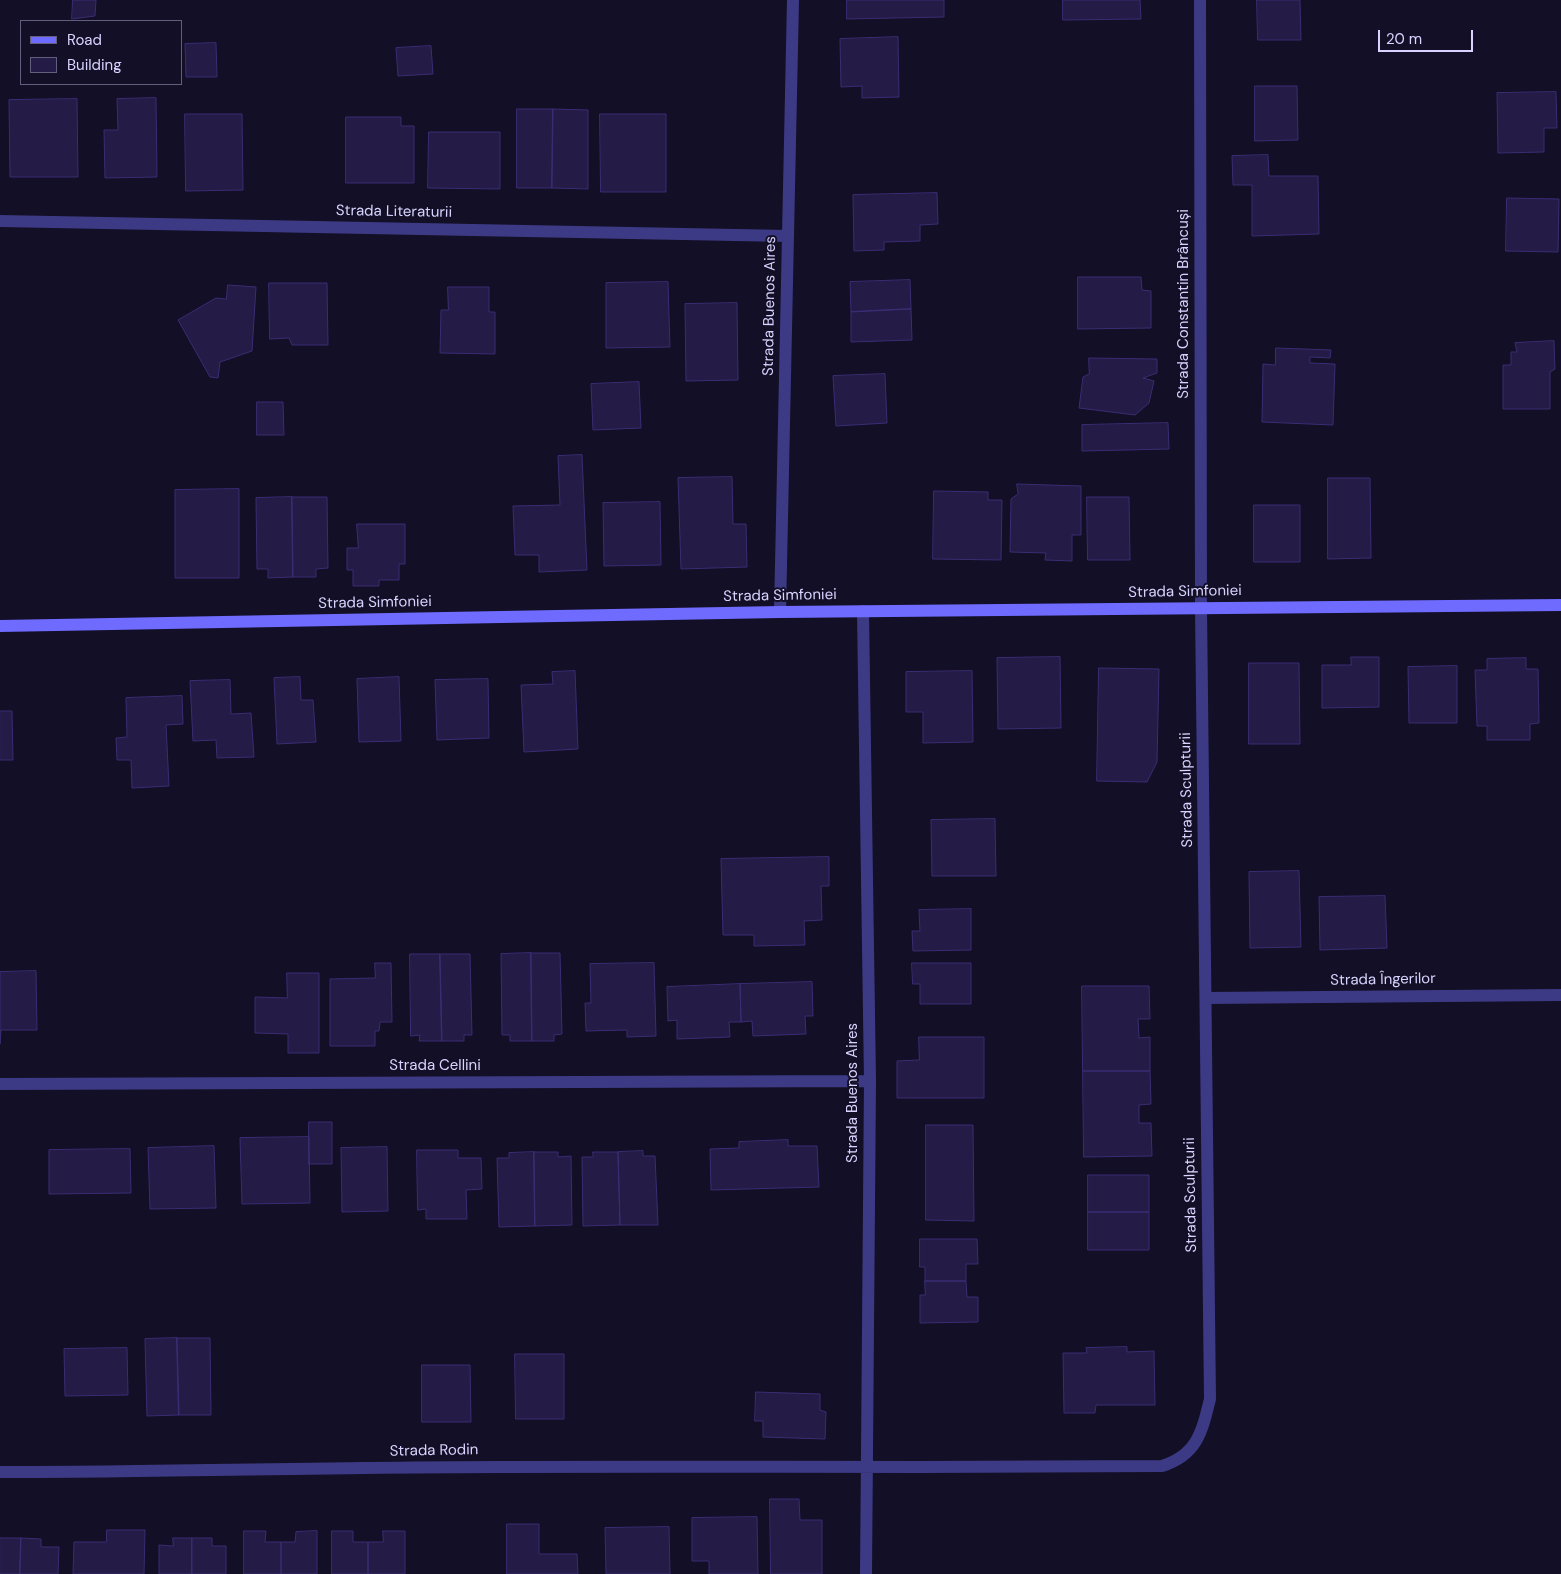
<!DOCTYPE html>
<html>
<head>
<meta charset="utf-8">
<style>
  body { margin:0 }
  #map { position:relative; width:1561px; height:1574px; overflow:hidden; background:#130f26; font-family:"DM Sans",sans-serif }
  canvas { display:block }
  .legend { position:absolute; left:20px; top:20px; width:162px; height:65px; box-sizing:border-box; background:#130f26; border:1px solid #625e7d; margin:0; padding:6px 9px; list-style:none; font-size:15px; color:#d9d4ff }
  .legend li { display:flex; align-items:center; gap:10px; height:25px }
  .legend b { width:25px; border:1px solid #625e7d }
  .scale { position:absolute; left:1378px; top:30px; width:95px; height:22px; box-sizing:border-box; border:2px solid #d9d4ff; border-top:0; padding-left:6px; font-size:15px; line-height:18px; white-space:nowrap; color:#d9d4ff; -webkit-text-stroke:4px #130f26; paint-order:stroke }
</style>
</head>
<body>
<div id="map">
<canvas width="1561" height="1574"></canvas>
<ul class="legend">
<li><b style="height:6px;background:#6f6bff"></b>Road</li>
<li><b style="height:14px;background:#241b47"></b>Building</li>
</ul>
<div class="scale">20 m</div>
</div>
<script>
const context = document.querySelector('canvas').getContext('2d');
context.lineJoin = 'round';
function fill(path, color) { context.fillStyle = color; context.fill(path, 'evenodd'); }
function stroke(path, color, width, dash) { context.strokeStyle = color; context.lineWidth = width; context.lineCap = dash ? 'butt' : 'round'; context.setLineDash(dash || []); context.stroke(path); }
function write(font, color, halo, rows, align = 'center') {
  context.font = font + ' "DM Sans",sans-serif'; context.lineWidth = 4; context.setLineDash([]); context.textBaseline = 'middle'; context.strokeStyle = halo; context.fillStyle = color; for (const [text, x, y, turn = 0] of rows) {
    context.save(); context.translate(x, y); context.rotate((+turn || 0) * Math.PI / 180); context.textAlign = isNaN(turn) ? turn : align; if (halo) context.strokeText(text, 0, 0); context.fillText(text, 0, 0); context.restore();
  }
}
const building = new Path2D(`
  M73 0H96L95 16 72 19Z
  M847 0H944V17L847 19Z
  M1063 0H1140L1141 19 1063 20Z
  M1257 0H1300L1301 40H1258Z
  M898 37 899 97 862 98V86L841 87 840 39Z
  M216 43 217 77H186L185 44Z
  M431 46 433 74 398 76 396 48Z
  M1255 86H1297L1298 140 1255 141Z
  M1556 92 1557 128H1544V152L1498 153 1497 93Z
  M156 98 157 177 105 178 104 130H118L117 99Z
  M77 99 78 177H10L9 100Z
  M517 109H553L552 188H517Z
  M553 109 588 110V189L552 188Z
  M185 114H242L243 190 186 191Z
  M600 114H666V192H601Z
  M346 117H401V126H414V183H346Z
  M429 132H500V189L428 188Z
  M1268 155 1269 176H1318L1319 234 1252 236V185H1233L1232 156Z
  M937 193 938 224 920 225V241L884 242V250L854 251 853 195Z
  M1507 198 1559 199 1558 252 1506 251Z
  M1078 277H1141L1142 290 1151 291V328L1078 329Z
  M910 280 911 309 851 312 850 282Z
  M668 282 670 347 606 348V283Z
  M269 283H327L328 345H292L289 338 270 339Z
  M228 285 256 287 252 351 220 362 218 378 210 377 178 320 216 298 226 299Z
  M448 287H489V312H495V354L440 353 441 310H448Z
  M737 303 738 380 686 381 685 304Z
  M911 309 912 340 851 342V312Z
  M1554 341 1555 369 1550 372V409H1503V365H1511V352H1517L1515 343Z
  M1276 348 1331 350 1330 358 1310 357V363L1335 364 1333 425 1262 422 1263 364 1275 365Z
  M1089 358 1157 359V373L1143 378 1154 381 1149 403 1135 415 1079 408 1083 377 1089 374Z
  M885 374 887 423 836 426 833 376Z
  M639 382 641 428 593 430 591 384Z
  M257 402H283L284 435H257Z
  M1168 423 1169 449 1082 451V425Z
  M582 455 587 570 539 572V555H515L513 506 560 505 558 456Z
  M732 477 733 524H746L747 567 681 569 678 478Z
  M1328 478H1370L1371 558 1328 559Z
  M1017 484 1081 486V535H1072V561L1045 560 1046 553 1010 552 1011 499 1018 494Z
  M239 489V578H175V490Z
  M934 491 988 492V500H1002L1001 560 933 559Z
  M292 497 293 577 268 578V569H257L256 498Z
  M292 497H327L328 568 316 569V577H293Z
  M1087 497H1129L1130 560H1088Z
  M660 502 661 565 604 566 603 503Z
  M1254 505H1300V562H1254Z
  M357 524H405V564H399V580H379V586H353V570H347V548H358Z
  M1060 657 1061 728 998 729 997 658Z
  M1351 657H1379V707L1322 708V665H1351Z
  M1526 658V669H1538L1539 723 1530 724V740H1487V726H1477L1475 670H1487V659Z
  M1249 663H1299L1300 744H1249Z
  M1457 666V723H1409L1408 667Z
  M1099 668 1159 669 1157 762 1147 782 1097 781Z
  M575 671 578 749 524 752 521 685 553 684 552 672Z
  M972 671 973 742 923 743V712H906V672Z
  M300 677 301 700H313L316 742 277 744 274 678Z
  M399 677 401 741 359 742 357 679Z
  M488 679 489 738 437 740 435 680Z
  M230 680 231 714 251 713 254 757 217 758 216 740 193 741 190 681Z
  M182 696 183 724 166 725 169 786 132 788 131 760H117L116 738 127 737 126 698Z
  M0 711H12L13 760H0Z
  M995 819 996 876H932L931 820Z
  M829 857V886H821L822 920 804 921 805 945 754 946V935H723L721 859Z
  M1299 871 1301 947 1250 948 1249 872Z
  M1385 896 1387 948 1320 950 1319 897Z
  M971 909V950L913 951 912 931H920L919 910Z
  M531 953 532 1041H510V1035H502L501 954Z
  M531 953H560L562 1034 554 1035V1041H532Z
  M410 954H440L442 1041H419L420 1035 411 1036Z
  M440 954H470L472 1035H464V1041H442Z
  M375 963H391L392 1022H380L379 1031H375V1046H330V979L375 978Z
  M654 963 656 1036 627 1037V1030L586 1031 585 1003H591L590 964Z
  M912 963H971V1004H920V984H913Z
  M36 971 37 1030H1L0 1044V972Z
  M287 973H319V1053H288V1034L255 1033V997L287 998Z
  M812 982 813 1016H805L806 1034 753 1036 752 1021 741 1022 740 984Z
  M740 984 741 1022H729L730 1037 677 1039V1020L668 1021 667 987Z
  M1082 986H1149L1150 1019H1138L1139 1038 1150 1037V1071H1083Z
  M919 1037H984V1098H897V1061L919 1060Z
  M1083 1071H1150L1151 1104 1139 1105V1123H1151L1152 1156 1084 1157Z
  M309 1122H332V1164H309Z
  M926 1125H973L974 1221 926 1220Z
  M309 1137 310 1203 242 1204 240 1138Z
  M788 1140V1146H817L819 1187 711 1190 710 1149 739 1148V1142Z
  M214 1146 216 1208 150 1209 148 1148Z
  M387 1147 388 1211 342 1212 341 1148Z
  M130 1149 131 1193 49 1194V1150Z
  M417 1150H458V1158H481L482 1189 466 1190 467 1219H426V1209L418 1210Z
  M643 1151V1156H655L658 1225H620L618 1152Z
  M534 1152 535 1226 499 1227 497 1158H509V1153Z
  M534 1152H558V1157L571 1156 572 1225 535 1226Z
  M593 1152H618L620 1225 583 1226 582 1157H593Z
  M1088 1175H1149V1212H1088Z
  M1088 1212H1149V1250H1088Z
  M920 1239H977L978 1264H966V1281H925V1267H920Z
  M925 1281H966L967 1297H978V1322L920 1323V1295H925Z
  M177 1338 179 1415 147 1416 145 1339Z
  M177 1338H210L211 1415H179Z
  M1127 1347V1352L1154 1351 1155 1405H1096L1095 1413H1064L1063 1353H1087L1086 1348Z
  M127 1348 128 1395 65 1396 64 1349Z
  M515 1354H564V1419H516Z
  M422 1365H470L471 1422H422Z
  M756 1392 820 1394V1410L826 1412 825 1439 763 1437V1421H755Z
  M770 1499H799L800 1520H822V1574H771Z
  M757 1517 758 1574H709V1561H692V1518Z
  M507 1524H539V1554H577L578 1574H507Z
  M669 1527 670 1574H606L605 1528Z
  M107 1530H145L144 1574H73L74 1542H106Z
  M244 1531H266L265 1542H281V1574H244Z
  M317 1531V1574H281V1542H295L296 1532Z
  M332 1531H353V1542H368V1574H332Z
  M383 1531H405V1574H368V1542H383Z
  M0 1538H21L20 1574H0Z
  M21 1538 41 1539V1547H59L58 1574H20Z
  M173 1538H192V1574H159V1545L173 1546Z
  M192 1538H212V1546H226V1574H192Z`);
fill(building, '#241b47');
stroke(building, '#3b2d73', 1);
stroke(new Path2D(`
  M0 221 788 236
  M863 611 870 1081 866 1574
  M780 612 793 0
  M1206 998 1561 995
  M0 1084 870 1081
  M0 1472C167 1472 335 1467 502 1467 722 1466 942 1468 1162 1466 1197 1455 1202 1432 1210 1399L1201 608 1200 0`), '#3d3a85', 12);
stroke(new Path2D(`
  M0 626 780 612 1561 605`), '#6f6bff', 12);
write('15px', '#d9d4ff', '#130f26', [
  ["Strada Literaturii",394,212,1],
  ["Strada Constantin Brâncuși",1184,304,-90],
  ["Strada Buenos Aires",770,306,-89],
  ["Strada Simfoniei",1185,592,-1],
  ["Strada Simfoniei",780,596,-1],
  ["Strada Simfoniei",375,603,-1],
  ["Strada Sculpturii",1187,790,-91],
  ["Strada Îngerilor",1383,980,-1],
  ["Strada Cellini",435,1066],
  ["Strada Buenos Aires",853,1093,-90],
  ["Strada Sculpturii",1191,1195,-91],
  ["Strada Rodin",434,1451,-1]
]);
</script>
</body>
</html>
